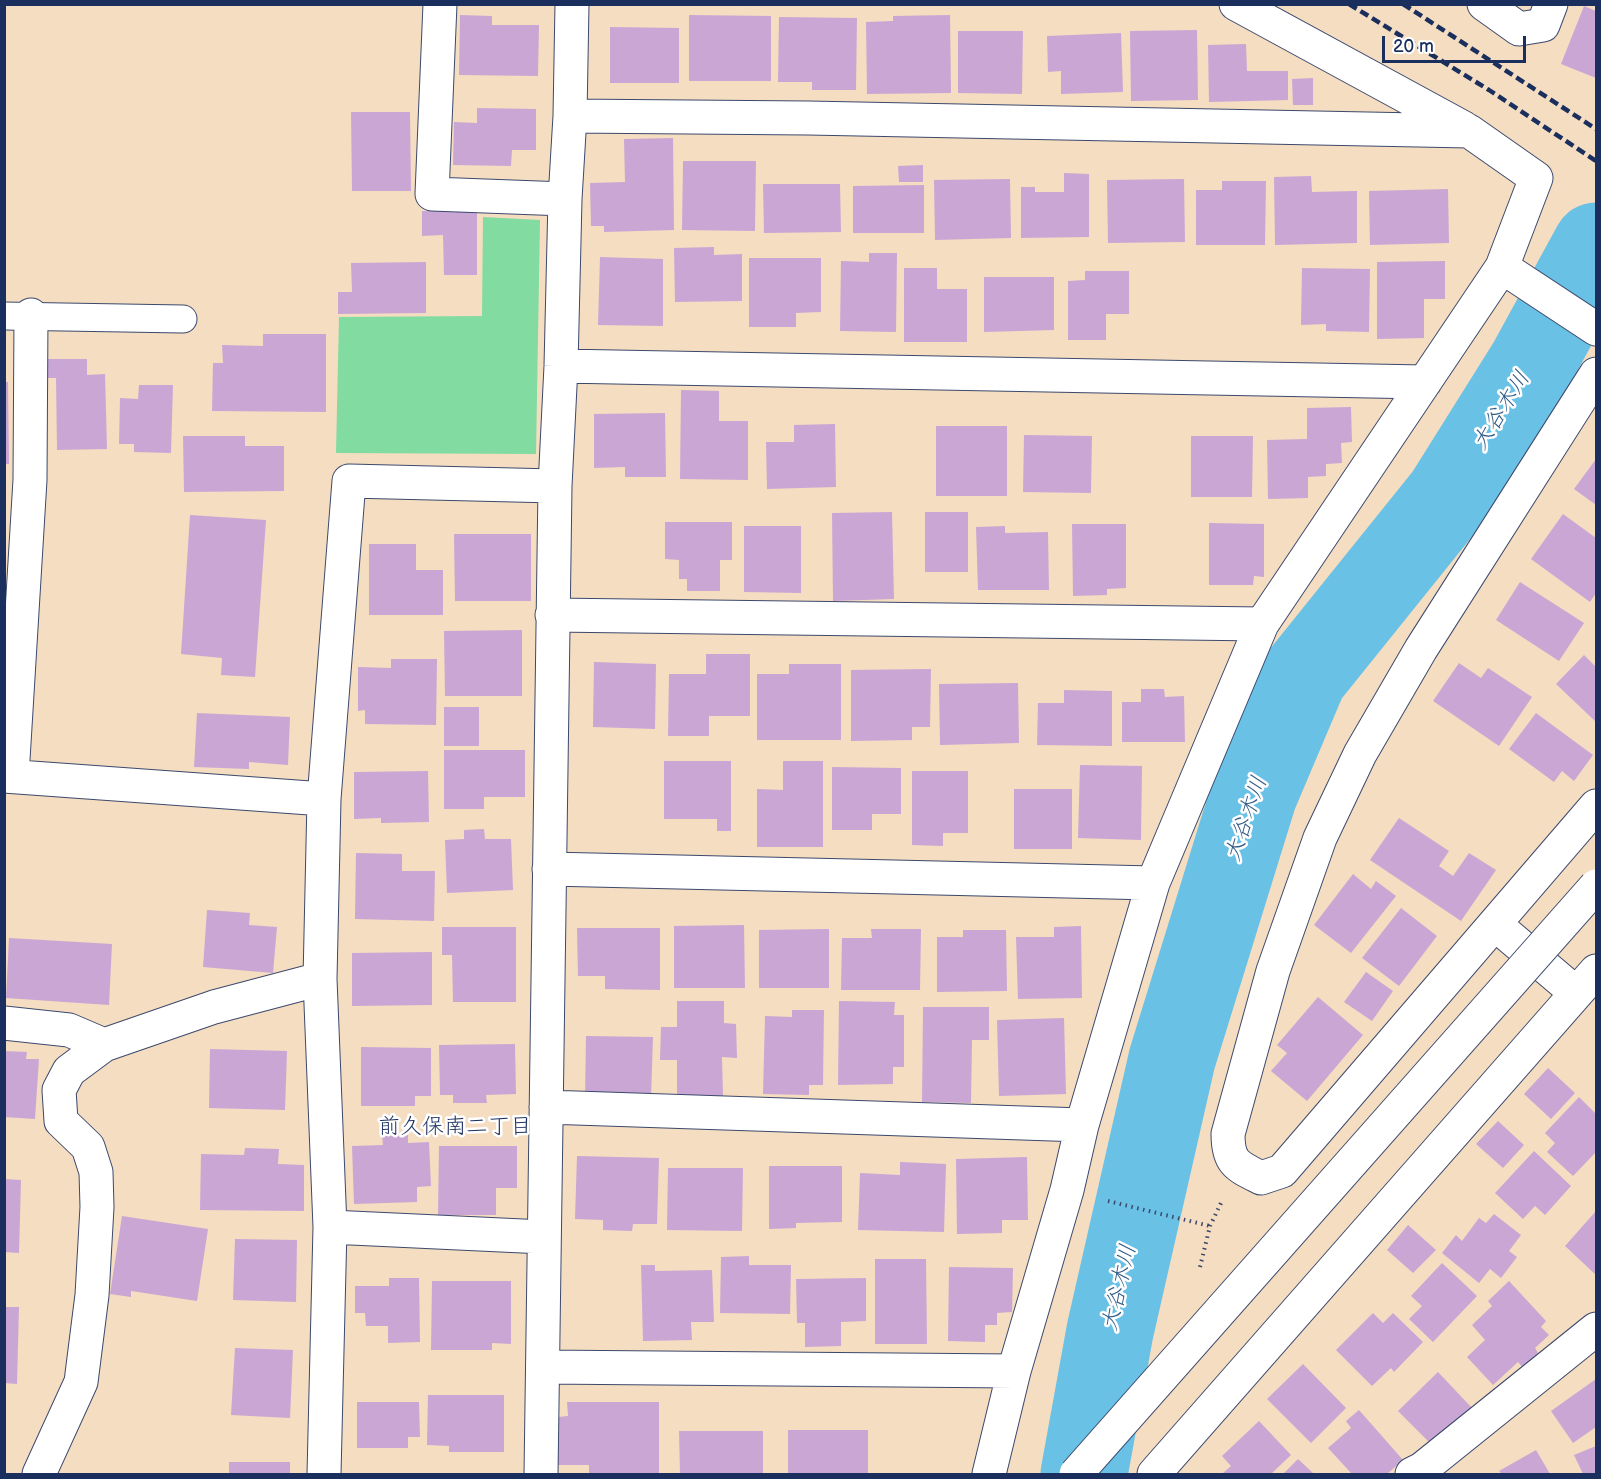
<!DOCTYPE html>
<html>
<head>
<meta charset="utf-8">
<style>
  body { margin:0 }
  #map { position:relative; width:1601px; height:1479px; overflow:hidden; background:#f4ddc0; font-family:"Balsamiq Sans",sans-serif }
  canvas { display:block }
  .frame { position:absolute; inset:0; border:6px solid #1b2f5e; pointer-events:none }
  .scale { position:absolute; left:1382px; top:36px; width:144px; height:27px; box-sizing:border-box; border:3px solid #1b2f5e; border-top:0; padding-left:8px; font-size:18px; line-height:21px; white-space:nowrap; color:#1b2f5e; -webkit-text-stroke:4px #fff; paint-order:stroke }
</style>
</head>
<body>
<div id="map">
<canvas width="1601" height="1479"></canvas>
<div class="frame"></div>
<div class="scale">20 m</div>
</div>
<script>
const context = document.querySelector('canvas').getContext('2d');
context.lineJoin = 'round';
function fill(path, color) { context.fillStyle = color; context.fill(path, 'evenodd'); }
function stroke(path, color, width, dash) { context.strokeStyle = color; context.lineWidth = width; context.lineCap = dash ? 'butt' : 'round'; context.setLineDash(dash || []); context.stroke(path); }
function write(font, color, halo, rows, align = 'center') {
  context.font = font + ' "Balsamiq Sans","Klee One",sans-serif'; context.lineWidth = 5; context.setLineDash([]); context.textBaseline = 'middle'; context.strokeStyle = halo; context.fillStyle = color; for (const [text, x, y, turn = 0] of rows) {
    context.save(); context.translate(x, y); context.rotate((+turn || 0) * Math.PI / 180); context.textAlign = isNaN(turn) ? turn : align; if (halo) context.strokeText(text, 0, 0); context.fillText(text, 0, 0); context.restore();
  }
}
fill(new Path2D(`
  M483 217 540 220 536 454 336 453 339 317 482 316Z`), '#82dba1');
stroke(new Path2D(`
  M1084 1474 1110 1331 1172 1059 1254 794 1304 676 1448 497 1532 363 1596 246`), '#69c1e6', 87);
fill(new Path2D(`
  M1584 6 1596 11V78L1561 64Z
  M460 15 492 16V25H539L538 76 459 75Z
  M689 15 771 16V81H689Z
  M950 15 951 93 867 94 866 22 893 21V16Z
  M779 17 857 18 856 90H812V82H778Z
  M610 27 679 28V83H610Z
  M1197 30 1198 100 1131 101 1130 31Z
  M958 31H1023L1022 94 958 93Z
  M1121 33 1123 92 1061 94V71L1048 72 1047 36Z
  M1246 44 1247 71H1288V100L1209 102 1208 45Z
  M1313 78V105H1293L1292 79Z
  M477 108 536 109V150H512L511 166 453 165 454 122 477 123Z
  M351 112H410L411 191H352Z
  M673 138 674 230 604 232V226H591L590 183 625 182 624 139Z
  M683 161H756L755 231 682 230Z
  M923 165V182H899L898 166Z
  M1064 173 1089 174V237L1021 238V187H1035V192H1064Z
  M1311 176 1312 192 1357 191V243L1275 245 1274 177Z
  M1010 179 1011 238 935 240 934 180Z
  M1184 179 1185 242 1108 243 1107 180Z
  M1222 181H1266L1265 245H1196V190H1222Z
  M763 184H840L841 232 764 233Z
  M924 185V233H853V186Z
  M1448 189 1449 243 1370 245 1369 191Z
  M422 211H477V275H444L443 235 422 236Z
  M714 247V255L742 254V301L675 302 674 248Z
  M869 253H897L896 332 840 331 841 261 869 262Z
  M600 257 663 259V326L598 325Z
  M749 258H821V312L796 313V327H749Z
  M1445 261V299H1424V338L1377 339V262Z
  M426 262V313L338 314V292H352L351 263Z
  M904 268H937V289H967V342H904Z
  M1302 268 1370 269 1369 332 1326 331V324L1301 325Z
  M1085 271H1129V314H1106V340H1068V281L1085 280Z
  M984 277H1054V330L984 332Z
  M263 334H326V412L212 411 213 363H223L222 345 263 346Z
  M48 359H87V375L105 374 107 449 57 450 56 378H48Z
  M4 382H8L9 464H4Z
  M139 385H173L171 453 134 452V444H119L120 398 138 399Z
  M681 390 719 391V421H748V480L680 479Z
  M1351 407 1352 442 1341 443 1342 463 1326 464V476L1308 477V498L1268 499 1267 440 1307 439V408Z
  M665 413 666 477H625V467L594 468V414Z
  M835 424 836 487 767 489 766 442H794V425Z
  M936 426H1007V496H936Z
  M1024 435 1092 436 1091 493 1023 492Z
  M183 436H245V446H284V491L184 492Z
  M1191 436H1253L1252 497H1191Z
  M1596 459V505L1574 489Z
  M892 512 894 599 833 601 832 513Z
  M925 512H968V572H925Z
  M1563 514 1596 538V593L1590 602 1531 559Z
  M190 515 266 520 255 677 221 675 222 658 181 654Z
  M665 522H732V560H720V591H687V579H679V560L665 559Z
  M1209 523 1264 524V577L1254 576 1253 585H1209Z
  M1072 524H1126V588L1107 589V595L1073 596Z
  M744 526H801V593L744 592Z
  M1005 526V533L1048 532 1049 590H978L976 527Z
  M454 534H531V601H455Z
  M369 544H416V570H443V615H369Z
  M1520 582 1584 623 1559 661 1496 620Z
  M522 630V696H445L444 631Z
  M706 654H750V716H709V736H668L669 674H706Z
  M1584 655 1596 667V722L1556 684Z
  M391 659H437L436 725 365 724V710L358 711V667L391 668Z
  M594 662 656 664 655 729 593 727Z
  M1459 663 1481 678 1488 668 1532 697 1499 746 1433 701Z
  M789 664H841V740H757V674H789Z
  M931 669 930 727H912V740L851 741V670Z
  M1018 683 1019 743 940 745 939 684Z
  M1141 689H1164L1165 697 1184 696 1185 742H1122V702H1141Z
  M1064 690 1112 691V746L1037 745 1038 703H1064Z
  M444 707H479V746H444Z
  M197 713 290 717 288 765 249 762V769L194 767Z
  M1536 713 1593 755 1574 781 1562 771 1554 782 1509 749Z
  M444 750H525V797H484V809H444Z
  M664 761H731V831H717V819H664Z
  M783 761H823V847H757V789L783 790Z
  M1080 765 1142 766 1141 840 1078 838Z
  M832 767 901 768V814H872V830H832Z
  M428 771 429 822 381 823V818L354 819V772Z
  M912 771H968V833H943V846L912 845Z
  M1014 789H1072V849H1014Z
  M1399 818 1449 851 1439 866 1453 876 1469 853 1496 870 1461 921 1370 860Z
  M484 829 485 839H511L513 890 447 893 445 840 464 839V830Z
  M356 853 402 854V871H435L434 921 355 919Z
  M1353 874 1371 889 1376 881 1396 896 1351 953 1314 925Z
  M1401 908 1437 936 1399 986 1362 958Z
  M207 910 250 913 249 925 277 927 273 973 203 967Z
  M744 925 745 988H674V926Z
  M1081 926 1082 998 1018 999 1016 937H1054V927Z
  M442 927H516V1002H453L452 955H442Z
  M577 928H660V990L605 989V976H578Z
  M829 929V988H759V930Z
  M871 929H921L920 990H841L842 938H872Z
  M963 930H1006L1007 991 937 992V937H963Z
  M9 938 112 944 109 1005 6 998Z
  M432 952V1005L352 1006V953Z
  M1366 972 1393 991 1372 1021 1344 1002Z
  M1318 997 1363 1035 1307 1101 1271 1071 1287 1053 1277 1045Z
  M677 1001H724V1023L736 1024 737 1058 722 1057 723 1096 677 1097V1060H660L661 1027H677Z
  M839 1001 895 1002 894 1015H904V1067H893V1084L838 1085Z
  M923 1007H989V1040H972L971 1103 922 1102Z
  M792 1010H824L823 1085H809V1095L763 1094 765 1016 792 1017Z
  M1064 1018 1066 1094 999 1096 997 1020Z
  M586 1036 653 1037 651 1098H585Z
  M515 1044 516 1094 486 1095 487 1103H453V1095H440L439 1045Z
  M361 1047 431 1048V1096H415V1106H361Z
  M210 1049 287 1051 285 1110 209 1108Z
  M4 1051 27 1052 26 1059H39L35 1119 4 1117Z
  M1548 1068 1575 1093 1551 1119 1524 1094Z
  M1579 1097 1596 1114V1152L1573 1176 1547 1152 1555 1143 1545 1133Z
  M1498 1121 1524 1145 1503 1168 1476 1144Z
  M408 1135V1143L429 1142 431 1186 417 1187V1202L354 1204 352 1146 383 1145 382 1136Z
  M439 1146H517V1188H496V1215H438Z
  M245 1148 279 1149 278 1164 304 1165V1211L200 1210 201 1154 244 1155Z
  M1534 1151 1571 1186 1545 1215 1535 1206 1523 1219 1495 1193Z
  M577 1156 659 1158 657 1224H633L632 1231 603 1230V1220L575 1219Z
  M1027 1157 1028 1220H1002V1233L957 1234 956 1159Z
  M900 1162 946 1164 944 1232 858 1230 860 1173 900 1175Z
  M769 1166H842V1222L796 1223V1228L769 1229Z
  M668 1168H743L742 1231 667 1230Z
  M4 1179 21 1180 19 1253 4 1252Z
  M1596 1211V1275L1565 1246Z
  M1494 1214 1521 1235 1509 1251 1517 1257 1501 1278 1490 1269 1479 1283 1442 1253 1456 1235 1462 1241 1479 1218 1486 1223Z
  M122 1216 208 1229 197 1301 131 1291V1297L110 1294Z
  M1408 1225 1436 1250 1413 1273 1387 1250Z
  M235 1239 297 1240 296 1302 233 1300Z
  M749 1256V1265H791L790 1314 720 1313 721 1257Z
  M875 1259H926L927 1344H875Z
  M1442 1263 1477 1296 1433 1342 1409 1319 1422 1306 1411 1296Z
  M641 1265H655V1271L712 1270 714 1322H691L692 1340 643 1341Z
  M949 1267 1013 1268 1012 1312 997 1313V1325H985V1342L948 1341Z
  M389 1278H419L420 1342 388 1343V1326H366L365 1313H355V1286H389Z
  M866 1278V1321L841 1322V1346L805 1347V1323H797L796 1279Z
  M432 1281H511V1344L492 1343V1350H431Z
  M1509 1281 1546 1321 1541 1327 1549 1335 1535 1348 1538 1353 1523 1368 1518 1362 1493 1385 1467 1357 1485 1340 1472 1325 1492 1306 1488 1301Z
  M4 1307H19L17 1384 4 1383Z
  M1373 1313 1383 1323 1393 1313 1423 1342 1394 1372 1391 1368 1372 1386 1336 1350Z
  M235 1348 293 1350 290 1418 231 1415Z
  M1303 1364 1346 1408 1311 1443 1267 1399Z
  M1438 1372 1473 1409 1434 1447 1398 1411Z
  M1596 1379V1427L1573 1443 1551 1411Z
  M428 1395H504V1452H449V1446L427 1445Z
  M357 1402H419L420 1437H408V1448H357Z
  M567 1402H659V1474L589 1473V1465H558V1417L568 1416Z
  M1359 1410 1403 1460 1387 1474H1352L1328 1448 1351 1428 1346 1421Z
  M1259 1421 1291 1455 1271 1474H1222L1231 1466 1222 1456Z
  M788 1430H868V1474H788Z
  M679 1431H763V1474H680Z
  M1596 1446V1474H1583L1574 1455Z
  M1536 1450 1550 1474H1502L1499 1471Z
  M1298 1459 1314 1474H1283Z
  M229 1462H290V1474H229Z`), '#caa6d5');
const service = new Path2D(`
  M4 316 183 319`);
const minor = new Path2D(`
  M440 4 432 194 565 199
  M1236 4 1464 128
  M1484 4 1519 29 1543 25 1551 4
  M570 116 808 118 1469 131 1536 178 1502 267 1262 624 1153 883 1082 1125 1067 1190 1014 1371 989 1474
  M1502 267 1596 329
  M561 366 1425 382
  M1596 374 1421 649 1360 754 1320 838 1273 971 1228 1134C1228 1163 1237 1166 1261 1178L1282 1171 1596 806
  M552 615 1262 624
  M4 776 324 799
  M12 776 30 480 31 315
  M549 869 1153 883
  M1496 925 1576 993
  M4 1023 69 1030 104 1045
  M546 1107 1082 1125
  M544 1237 330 1227 320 979 324 799 349 481 555 486
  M543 1367 1014 1371
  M39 1474 81 1382 92 1295 97 1207 96 1172 88 1147 61 1121 59 1090 69 1071 104 1045 214 1007 320 979
  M324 1474 330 1227
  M541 1474 555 486 561 366 565 199 570 116 572 4
  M1154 1474 1596 971
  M1412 1474 1422 1469 1596 1329`);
stroke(service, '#3c496d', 29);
stroke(minor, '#3c496d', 35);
stroke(new Path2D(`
  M1108 1201 1210 1226
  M1200 1267 1210 1226 1221 1203`), '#3c496d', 4, [1.5, 4.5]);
stroke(service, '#fff', 27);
stroke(minor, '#fff', 33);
stroke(new Path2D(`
  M1349 4 1489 90 1596 161
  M1403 4 1596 129`), '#1b2f5e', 4.5, [9, 4.5]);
const tertiaryBridge = new Path2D(`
  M1076 1474 1596 886`);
stroke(tertiaryBridge, '#3c496d', 35, []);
stroke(tertiaryBridge, '#fff', 33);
write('italic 22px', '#325b87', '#fff', [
  ["大谷木川",1502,411,-58],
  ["大谷木川",1247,819,-71],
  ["大谷木川",1120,1288,-77]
]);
write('22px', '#1b2f5e', '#fff', [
  ["前久保南二丁目",455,1127]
]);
</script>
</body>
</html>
